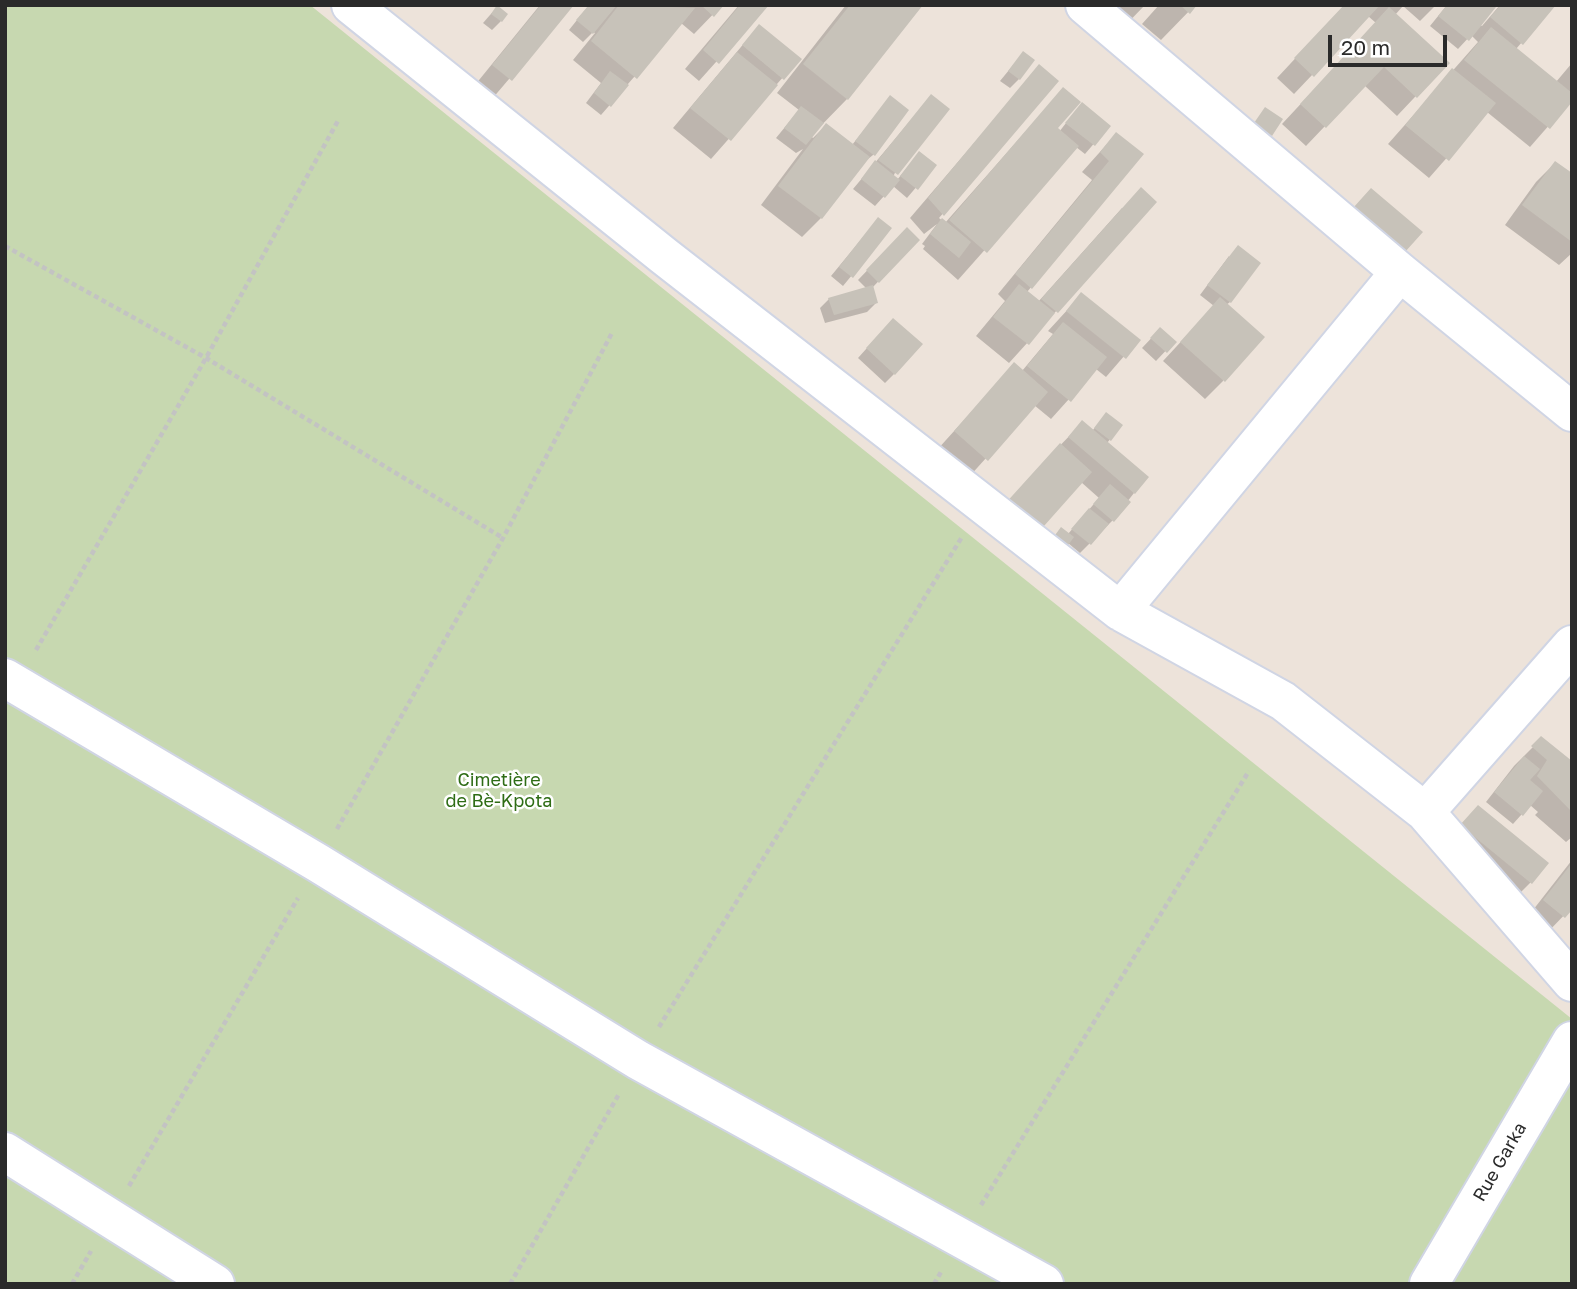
<!DOCTYPE html>
<html>
<head>
<meta charset="utf-8">
<style>
  body { margin:0 }
  #map { position:relative; width:1577px; height:1289px; overflow:hidden; background:#ede3da; font-family:"Golos Text",sans-serif }
  canvas { display:block }
  .frame { position:absolute; inset:0; border:7px solid #2a2a2a; pointer-events:none }
  .scale { position:absolute; left:1328px; top:35px; width:119px; height:32px; box-sizing:border-box; border:4px solid #2a2a2a; border-top:0; padding-left:9px; font-size:21px; line-height:24px; white-space:nowrap; color:#2a2a2a; -webkit-text-stroke:5px #fff; paint-order:stroke }
</style>
</head>
<body>
<div id="map">
<canvas width="1577" height="1289"></canvas>
<div class="frame"></div>
<div class="scale">20 m</div>
</div>
<script>
const context = document.querySelector('canvas').getContext('2d');
context.lineJoin = 'round';
function fill(path, color) { context.fillStyle = color; context.fill(path, 'evenodd'); }
function stroke(path, color, width, dash) { context.strokeStyle = color; context.lineWidth = width; context.lineCap = dash ? 'butt' : 'round'; context.setLineDash(dash || []); context.stroke(path); }
function write(font, color, halo, rows, align = 'center') {
  context.font = font + ' "Golos Text",sans-serif'; context.lineWidth = 5; context.setLineDash([]); context.textBaseline = 'middle'; context.strokeStyle = halo; context.fillStyle = color; for (const [text, x, y, turn = 0] of rows) {
    context.save(); context.translate(x, y); context.rotate((+turn || 0) * Math.PI / 180); context.textAlign = isNaN(turn) ? turn : align; if (halo) context.strokeText(text, 0, 0); context.fillText(text, 0, 0); context.restore();
  }
}
fill(new Path2D(`
  M5 5H310L1572 1019V1284H5Z`), '#c7d8b0');
fill(new Path2D(`
  M540 5H572L492 99 475 85Z
  M589 5 690 6 722 5 694 34 681 23 601 115 586 103 601 83 573 60 595 33 593 32 583 42 569 30Z
  M739 5H767L699 81 685 69Z
  M846 5H920L847 99 811 136 813 138 826 125 852 145 890 98 907 110 873 155 863 163 821 218 802 237 761 205 803 149 796 153 776 138 799 110 777 93Z
  M1108 5H1145L1117 34Z
  M1159 5H1195L1161 40 1142 24Z
  M1345 5H1436L1420 21 1403 6 1395 15 1447 63 1397 116 1364 85 1306 146 1282 124 1376 23 1368 16 1294 94 1277 78Z
  M1447 5 1482 26 1500 5H1554L1516 49 1556 82 1572 63V99L1530 147 1487 112 1429 178 1388 144 1478 42 1471 35 1458 49 1430 26Z
  M497 7 501 21 492 30 483 23Z
  M751 35 799 59 711 159 673 128Z
  M1023 53 1019 79 1010 88 1000 81Z
  M1040 66 1057 82 939 218 945 223 1063 89 1056 129 1059 132 1073 114 1109 126 1085 154 1076 147 958 280 923 249 925 246 922 244 937 224 924 234 910 218Z
  M931 96 893 177 897 180 919 153 935 165 907 198 893 186 875 206 853 189Z
  M1116 134 1142 154 1027 292 1038 302 1122 208 1155 202 1009 363 976 336 1005 301 998 294 1092 180 1082 172Z
  M1555 163 1572 175V253L1559 265 1505 225 1536 182Z
  M878 219 890 229 843 286 831 276Z
  M907 229 918 240 872 288 876 303 867 312 825 323 820 308 829 299 867 289 858 280Z
  M1229 256 1230 302 1226 305 1223 381 1205 399 1163 361 1214 306 1200 295Z
  M1081 295 1138 340 1106 377 1096 369 1051 419 1034 405 968 478 936 451 1014 365 1022 371 1053 334 1048 331Z
  M884 329 894 374 885 383 858 358Z
  M1160 329 1174 342 1156 361 1142 348Z
  M1106 415 1121 426 1107 443 1134 493 1113 520 1080 553 1068 543V534L1099 498 1081 482 1042 464 1082 423 1092 431Z
  M1542 738 1572 764V837L1566 842 1535 815 1538 812 1530 805 1513 824 1486 802 1514 766Z
  M1478 807 1531 882 1512 901 1443 844Z
  M1572 860V907L1545 935 1526 919Z`), '#0003');
fill(new Path2D(`
  M497 5 508 14 502 22 491 14Z
  M541 5H574L512 81 492 65Z
  M589 5H617L593 34 576 20Z
  M619 5 695 8 637 79 591 41Z
  M701 5H724L714 17Z
  M740 5H769L719 64 703 50Z
  M850 5H923L848 100 803 64Z
  M1180 5H1197L1190 14Z
  M1344 5H1380L1314 77 1294 58Z
  M1447 5H1494L1496 7 1469 41 1438 16Z
  M1501 5H1556L1523 45 1490 17Z
  M1389 7 1450 63 1417 98 1384 67 1326 128 1300 104Z
  M759 24 802 59 784 80 742 45Z
  M1491 27 1572 93V102L1550 129 1464 60Z
  M1023 51 1035 60 1020 80 1008 71Z
  M737 52 778 85 731 141 690 108Z
  M1039 64 1059 81 944 216 928 198Z
  M1452 68 1496 103 1449 161 1405 125Z
  M610 71 629 85 611 107 594 93Z
  M1063 87 1081 102 1058 128 1079 146 987 253 949 220Z
  M931 94 950 109 898 175 878 160Z
  M890 95 909 110 875 156 855 141Z
  M1082 102 1111 126 1095 146 1065 123Z
  M801 106 824 123 806 145 784 128Z
  M1265 107 1283 119 1272 136 1254 123Z
  M826 123 870 157 822 219 778 186Z
  M1116 132 1144 154 1032 289 1015 274 1109 161 1100 152Z
  M919 151 937 165 918 190 900 176Z
  M875 160 900 180 885 198 861 179Z
  M1555 161 1572 173V242L1522 205Z
  M1141 187 1157 202 1058 313 1041 299Z
  M1371 188 1423 232 1405 252 1353 208Z
  M878 217 892 228 853 278 839 267Z
  M942 218 971 242 959 258 930 234Z
  M907 227 920 240 879 283 866 270Z
  M1238 245 1261 263 1231 303 1207 285Z
  M1019 284 1055 313 1029 345 993 317Z
  M873 285 878 303 834 315 828 298Z
  M1081 292 1141 340 1126 359 1066 311Z
  M1220 297 1265 337 1225 382 1180 342Z
  M893 318 923 344 895 375 866 348Z
  M1063 322 1107 357 1071 402 1027 366Z
  M1160 327 1177 342 1167 353 1150 338Z
  M1014 362 1048 392 988 461 954 431Z
  M1106 412 1123 425 1111 441 1094 428Z
  M1082 420 1149 477 1135 494 1068 437Z
  M1060 443 1092 472 1036 535 1003 506Z
  M1110 484 1131 502 1114 522 1093 504Z
  M1089 508 1109 524 1091 545 1071 529Z
  M1061 527 1074 537 1060 556 1047 546Z
  M1541 736 1572 761V812L1537 776 1547 760 1531 746Z
  M1524 756 1540 769 1530 780 1543 791 1523 816 1494 792Z
  M1478 805 1549 863 1532 884 1460 825Z
  M1572 863V910L1565 918 1543 900Z`), '#c7c2b9');
const minor = new Path2D(`
  M351 5 664 256 1120 611 1283 701 1425 812 1572 982
  M1085 5 1400 272 1572 412
  M1120 611 1400 272
  M5 678 318 863 638 1060 1044 1284
  M1425 812 1572 645
  M5 1152 215 1284
  M1429 1284 1572 1041`);
stroke(minor, '#d0d5e4', 42);
stroke(new Path2D(`
  M5 246 206 358 503 538
  M36 650 206 358 339 119
  M337 829 503 538 613 331
  M659 1027 962 537
  M129 1186 298 898
  M981 1205 1249 771
  M72 1284 91 1251
  M510 1284 619 1094
  M934 1284 941 1272`), '#c3c3c3', 4.5, [5, 3.5]);
stroke(minor, '#fff', 38);
write('18px', '#2e6c15', '#fff', [
  ["Cimetière",499,780],
  ["de Bè-Kpota",499,801]
]);
write('18px', '#2a2a2a', '#fff', [
  ["Rue Garka",1500,1162,-60]
]);
</script>
</body>
</html>
